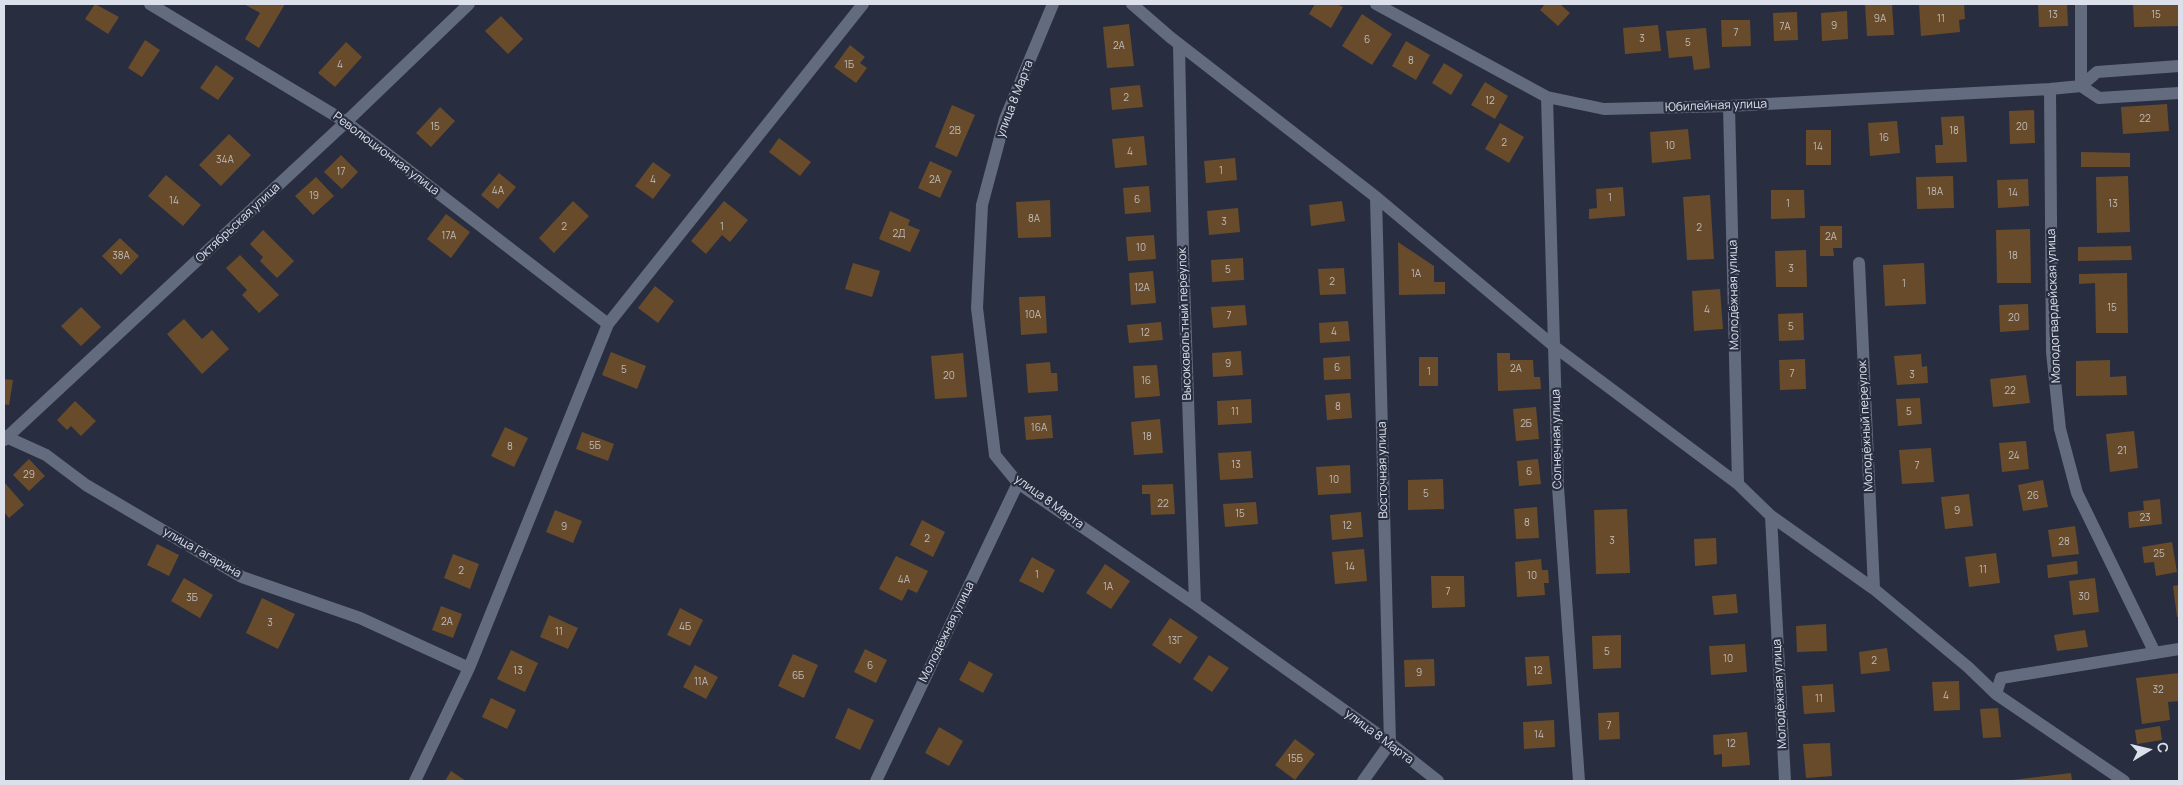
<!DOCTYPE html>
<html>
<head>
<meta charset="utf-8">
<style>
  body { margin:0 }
  #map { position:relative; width:2183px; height:785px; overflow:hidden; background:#282e3f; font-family:Manrope,sans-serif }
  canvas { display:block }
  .frame { position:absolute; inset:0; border:5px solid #dce0eb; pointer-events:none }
  .north { position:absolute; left:2123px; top:725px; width:50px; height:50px; -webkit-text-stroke:4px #282e3f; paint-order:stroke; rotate:81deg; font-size:14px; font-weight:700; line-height:20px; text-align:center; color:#dce0eb }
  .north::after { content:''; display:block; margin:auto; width:18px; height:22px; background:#dce0eb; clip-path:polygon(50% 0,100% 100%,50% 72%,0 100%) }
</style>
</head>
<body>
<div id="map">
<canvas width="2183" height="785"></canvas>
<div class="frame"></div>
<div class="north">С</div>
</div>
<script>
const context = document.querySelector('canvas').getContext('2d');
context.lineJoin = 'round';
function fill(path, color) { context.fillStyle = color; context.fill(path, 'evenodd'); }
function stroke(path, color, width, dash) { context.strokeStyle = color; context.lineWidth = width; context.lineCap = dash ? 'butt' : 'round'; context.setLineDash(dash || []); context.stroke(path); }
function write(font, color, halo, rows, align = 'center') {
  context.font = font + ' Manrope,sans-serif'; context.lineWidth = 4.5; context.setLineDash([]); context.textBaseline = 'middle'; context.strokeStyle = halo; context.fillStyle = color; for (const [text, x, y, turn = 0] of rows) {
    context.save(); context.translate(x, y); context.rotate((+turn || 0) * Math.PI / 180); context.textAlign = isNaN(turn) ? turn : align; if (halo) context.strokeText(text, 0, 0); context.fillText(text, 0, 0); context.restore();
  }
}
fill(new Path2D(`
  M95 4 119 17 108 34 85 19Z
  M244 4H285L259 48 245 39 260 13Z
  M1315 4H1337L1343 7 1331 28 1309 14Z
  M1545 4H1560L1570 13 1558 26 1540 10Z
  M1865 4H1892L1894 35 1867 36Z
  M1919 4H1964L1965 19 1959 20 1960 32 1921 36Z
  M2038 4H2067L2068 26 2039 27Z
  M2133 4H2179V26L2134 27Z
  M1847 11 1848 39 1822 41 1821 13Z
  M1797 12 1798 40 1774 41 1773 13Z
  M1362 14 1392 34 1372 65 1342 46Z
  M501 16 523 39 508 54 485 31Z
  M1721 20H1750L1751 46 1722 47Z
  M1129 24 1134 66 1107 68 1103 27Z
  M1658 25 1661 51 1625 54 1623 28Z
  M1706 28 1710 68 1694 70 1692 56 1669 58 1666 31Z
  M145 40 160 50 142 77 128 68Z
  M1406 41 1430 55 1416 80 1392 66Z
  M346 42 362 57 335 87 318 73Z
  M850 45 865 57 860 63 867 68 856 83 834 67Z
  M1444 63 1463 75 1451 95 1432 83Z
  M216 65 234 78 218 100 200 88Z
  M1485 82 1508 96 1495 119 1471 105Z
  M1140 85 1143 107 1112 110 1110 88Z
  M2167 104 2169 131 2123 134 2121 107Z
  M952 105 975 115 957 157 935 147Z
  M440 107 455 121 431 147 416 133Z
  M2034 110 2035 143 2010 144 2009 111Z
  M1964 116 1967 162 1936 163 1935 145H1943L1941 117Z
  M1897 121 1900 153 1870 156 1868 123Z
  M1500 123 1524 137 1509 163 1485 149Z
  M1688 129 1691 159 1652 163 1650 132Z
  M1806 130H1831V165H1806Z
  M229 134 251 155 221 186 199 165Z
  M1144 136 1147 165 1115 168 1112 139Z
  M779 138 811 162 800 176 769 152Z
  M2081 152 2130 153V167H2081Z
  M341 155 358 172 342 189 324 172Z
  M1235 158 1237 180 1206 183 1204 161Z
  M930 161 952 171 940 198 918 188Z
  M653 162 671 175 653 199 635 186Z
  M499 173 516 187 498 209 481 195Z
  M166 175 201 205 183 226 148 196Z
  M1953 176 1954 208 1917 209 1916 177Z
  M2128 176 2130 232 2097 233 2096 177Z
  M316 177 334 196 313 215 295 196Z
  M2028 179 2029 206 1998 208 1997 180Z
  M1149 186 1151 212 1125 214 1123 188Z
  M1623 187 1625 216 1589 219V209L1597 208 1596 189Z
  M1771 190H1804L1805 218 1771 219Z
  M1710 195 1714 259 1687 260 1683 197Z
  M1050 200 1051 237 1018 238 1016 202Z
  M573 201 589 216 554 253 539 238Z
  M724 201 748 220 730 242 722 235 706 254 691 241Z
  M1342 201 1345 221 1311 226 1309 205Z
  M1238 208 1240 232 1209 235 1207 211Z
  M890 211 910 220 908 225 920 230 910 252 879 239Z
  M446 214 470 232 451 258 427 239Z
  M1820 226H1842V248H1833L1834 256H1820Z
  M2030 229 2031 283H1997L1996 230Z
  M263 230 294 261 277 278 260 261 263 257 250 244Z
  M1154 235 1156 259 1128 261 1126 237Z
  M120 238 139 256 121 275 102 256Z
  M1398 242 1434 266V282H1445V294L1399 295Z
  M2131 246 2132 260 2078 261V247Z
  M1806 250 1807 287H1776L1775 251Z
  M240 255 279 295 259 313 242 295 247 290 226 268Z
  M1243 258 1244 280 1212 282 1211 260Z
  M853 263 880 271 872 297 845 289Z
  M1924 263 1926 304 1885 306 1883 265Z
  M1344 268 1346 294 1320 295 1318 269Z
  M1153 271 1156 303 1131 305 1129 273Z
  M2127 273 2128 333H2096L2095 283 2079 284V274Z
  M655 286 674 301 658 323 638 308Z
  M1720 289 1723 329 1694 331 1692 291Z
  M1045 296 1047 333 1021 335 1019 297Z
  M2028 304 2029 330 2000 332 1999 305Z
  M1245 305 1247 325 1213 328 1211 307Z
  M81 307 101 327 81 346 61 326Z
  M1803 313 1804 340 1779 341 1778 314Z
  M184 319 202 339 212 330 229 349 202 374 167 334Z
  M1348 321 1350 341 1320 343 1319 323Z
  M1161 322 1163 340 1129 343 1127 325Z
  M1241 351 1243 375 1213 377 1212 353Z
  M611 352 646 366 637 389 602 375Z
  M963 353 967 397 935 399 931 356Z
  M1497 353H1510V360H1533L1534 377H1540L1541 389 1498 391Z
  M1921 354 1922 367 1927 366 1928 383 1897 385 1894 356Z
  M1350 356 1351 379 1324 380 1323 358Z
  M1419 357H1438V386H1419Z
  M1805 359 1806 389 1780 390 1779 360Z
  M2110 360V377L2126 376 2127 395 2076 396V361Z
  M1050 362 1051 373H1057L1058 391 1028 393 1026 364Z
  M1157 365 1160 396 1135 398 1133 366Z
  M2026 375 2030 403 1993 407 1990 379Z
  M4 379 13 380 9 405 4 404Z
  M1350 393 1352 418 1327 420 1325 395Z
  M1920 398 1922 424 1898 426 1896 399Z
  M1251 399 1252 423 1218 425 1217 401Z
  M75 401 96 421 81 436 71 426 67 430 57 420Z
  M1536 407 1539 439 1516 441 1513 409Z
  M1051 415 1053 438 1026 440 1024 417Z
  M1160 419 1163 453 1134 455 1131 422Z
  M505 427 528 438 514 467 491 456Z
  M2134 431 2138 468 2110 472 2106 434Z
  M582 432 614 444 608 461 576 449Z
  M2026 441 2029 469 2002 472 1999 443Z
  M1931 448 1934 482 1902 484 1899 450Z
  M1251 451 1253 478 1220 480 1218 453Z
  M29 459 45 476 29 491 13 475Z
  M1538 459 1541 484 1519 486 1517 461Z
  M1350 465 1351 493 1318 495 1316 467Z
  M1443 479 1444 509 1408 510V480Z
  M2043 480 2048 507 2023 511 2018 485Z
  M4 482 24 505 9 518 4 512Z
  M1173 484 1175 514 1151 515 1150 494H1142V485Z
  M1969 494 1973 526 1945 529 1941 497Z
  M2160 499 2162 524 2129 528 2128 512 2144 510 2143 501Z
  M1256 502 1258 524 1225 527 1223 504Z
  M1537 507 1539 538 1516 539 1514 509Z
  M1627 509 1630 573 1596 574 1594 510Z
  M555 510 582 521 573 543 546 532Z
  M1361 512 1363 537 1332 540 1330 515Z
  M922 520 945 532 933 557 910 545Z
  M2075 526 2079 554 2052 557 2048 530Z
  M1716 538 1717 564 1695 566 1694 539Z
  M2172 542 2177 572 2156 576 2154 562 2144 563 2142 547Z
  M157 544 179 555 169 576 147 565Z
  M1364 549 1367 581 1335 584 1332 552Z
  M1996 553 2000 583 1969 587 1965 557Z
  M453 554 479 564 470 589 444 578Z
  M896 556 928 571 917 593 908 589 902 601 879 589Z
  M1032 557 1055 570 1043 593 1019 581Z
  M1541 559 1542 570H1548L1549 583H1544L1545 595 1517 597 1515 562Z
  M2077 561 2078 574 2048 578 2047 565Z
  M1105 564 1130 581 1111 609 1086 593Z
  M1431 576H1464L1465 607 1432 608Z
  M184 578 213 595 200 618 171 601Z
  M2095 578 2099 612 2073 615 2069 581Z
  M2179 585V617H2177L2173 586Z
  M1736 594 1738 613 1714 615 1712 596Z
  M262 598 295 614 278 649 246 633Z
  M441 606 462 614 453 638 432 630Z
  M680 608 703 620 690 646 667 635Z
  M549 615 578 628 568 649 540 637Z
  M1170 618 1198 637 1180 664 1152 645Z
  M1826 624 1827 651 1797 652 1796 626Z
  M2085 630 2088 647 2057 651 2054 635Z
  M1621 635V668L1593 669 1592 636Z
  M1745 644 1747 672 1711 675 1709 646Z
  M1887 648 1890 671 1861 674 1859 652Z
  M865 649 887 660 876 683 854 672Z
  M511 650 538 663 525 692 497 679Z
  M793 654 818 665 804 698 778 686Z
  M1209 655 1229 668 1212 692 1193 679Z
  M1549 656 1552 684 1527 686 1525 657Z
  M1434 659 1435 686 1405 687 1404 660Z
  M969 661 993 674 983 693 959 680Z
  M695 665 718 677 706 699 683 687Z
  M2179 673V701L2168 702 2170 720 2142 724 2136 678Z
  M1959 681 1960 710 1934 711 1932 682Z
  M1833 684 1835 712 1804 714 1802 686Z
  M491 698 516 710 507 729 482 717Z
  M848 708 874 720 860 750 835 738Z
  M1998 708 2001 737 1983 738 1980 709Z
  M1619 712 1620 739 1599 740 1598 713Z
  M1554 720 1555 747 1524 749 1523 722Z
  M2160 726 2162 740 2137 744 2135 730Z
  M939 727 963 741 949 766 925 753Z
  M1747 732 1750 765 1722 767V754L1714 755 1713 735Z
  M1295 739 1315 754 1295 780 1275 765Z
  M1830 743 1832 776 1806 778 1803 744Z
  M451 771 466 781H445Z
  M2071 773 2072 781H2012V780Z`), '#684b2b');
stroke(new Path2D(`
  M150 4 346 122 608 324
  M1053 4 1005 119 982 205 977 308 995 455 1018 483 1195 604 1390 743 1438 781
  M1132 4 1170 37 1376 197 1555 347 1738 484 1771 516 1874 589 1968 667 1996 694 2124 781
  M1376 4 1547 97 1604 109 1729 106 2050 89 2081 86 2097 72 2179 66
  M1179 44 1183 251 1195 604
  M2081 86 2099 98 2179 93
  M2081 86V4
  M2050 89 2052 352 2060 429 2077 493 2155 653
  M1547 97 1558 487 1579 781
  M1729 106 1738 484
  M1376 197 1390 743
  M1859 263 1874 589
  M4 436 46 455 86 485 242 577 360 618 469 668
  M4 440 346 122 469 4
  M1771 516 1785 781
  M1996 694 2001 678 2179 649
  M415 781 469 668 608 324 863 4
  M876 781 1018 483
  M1363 781 1390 743`), '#636b7e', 12);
write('10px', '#bfbbbb', null, [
  ["13",2053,15],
  ["15",2156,15],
  ["9А",1880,19],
  ["11",1941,19],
  ["9",1834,26],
  ["7А",1785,27],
  ["7",1736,33],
  ["3",1642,39],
  ["6",1367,40],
  ["5",1688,43],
  ["2А",1119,46],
  ["8",1411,61],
  ["4",340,65],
  ["1Б",849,65],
  ["2",1126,98],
  ["12",1490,101],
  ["22",2145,119],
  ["15",435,127],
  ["20",2022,127],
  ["2В",955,131],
  ["18",1954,131],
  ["16",1884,138],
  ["2",1504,143],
  ["10",1670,146],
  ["14",1818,147],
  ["4",1130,152],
  ["34А",225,160],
  ["1",1221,171],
  ["17",341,172],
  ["4",653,180],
  ["2А",935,180],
  ["4А",498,191],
  ["18А",1935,192],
  ["14",2013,193],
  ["19",314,196],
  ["1",1610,198],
  ["6",1137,200],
  ["14",174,201],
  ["1",1788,204],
  ["13",2113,204],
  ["8А",1034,219],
  ["3",1224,222],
  ["2",564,227],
  ["1",722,227],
  ["2",1699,228],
  ["2Д",899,234],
  ["17А",449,236],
  ["2А",1831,237],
  ["10",1141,248],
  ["38А",121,256],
  ["18",2013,256],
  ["3",1791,269],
  ["5",1228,270],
  ["1А",1416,274],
  ["2",1332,282],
  ["1",1904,284],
  ["12А",1142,288],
  ["15",2112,308],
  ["4",1707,310],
  ["10А",1033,315],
  ["7",1229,316],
  ["20",2014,318],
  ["5",1791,327],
  ["4",1334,332],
  ["12",1145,333],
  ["9",1228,364],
  ["6",1337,368],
  ["2А",1516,369],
  ["5",624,370],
  ["1",1429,372],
  ["7",1792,374],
  ["3",1912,375],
  ["20",949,376],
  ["16",1146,381],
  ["22",2010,391],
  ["8",1338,407],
  ["11",1235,412],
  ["5",1909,412],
  ["2Б",1526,424],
  ["16А",1039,428],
  ["18",1147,437],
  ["5Б",595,446],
  ["8",510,447],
  ["21",2122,451],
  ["24",2014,456],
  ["13",1236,465],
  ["7",1917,466],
  ["6",1529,472],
  ["29",29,475],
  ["10",1334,480],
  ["5",1426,494],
  ["26",2033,496],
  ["22",1163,504],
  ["9",1957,511],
  ["15",1240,514],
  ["23",2145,518],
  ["8",1527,523],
  ["12",1347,526],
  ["9",564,527],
  ["2",927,539],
  ["3",1612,541],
  ["28",2064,542],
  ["25",2159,554],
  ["14",1350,567],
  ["11",1983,570],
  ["2",461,571],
  ["1",1037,575],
  ["10",1532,576],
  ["4А",904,580],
  ["1А",1108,587],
  ["7",1448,592],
  ["30",2084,597],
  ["3Б",192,598],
  ["2А",447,622],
  ["3",270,623],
  ["4Б",685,627],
  ["11",559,632],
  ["13Г",1175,641],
  ["5",1607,652],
  ["10",1728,659],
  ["2",1874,661],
  ["6",870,666],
  ["13",518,671],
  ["12",1538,671],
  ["9",1419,673],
  ["6Б",798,676],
  ["11А",701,682],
  ["32",2158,690],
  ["4",1946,696],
  ["11",1819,699],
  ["7",1609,726],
  ["14",1539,735],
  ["12",1731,744],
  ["15Б",1295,759]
]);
write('12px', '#dce0eb', '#282e3f', [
  ["улица 8 Марта",1015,99,-69],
  ["Юбилейная улица",1716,106,-2],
  ["Революционная улица",386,154,37],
  ["Октябрьская улица",238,223,-43],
  ["Молодёжная улица",1734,295,-91],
  ["Молодогвардейская улица",2054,306,-92],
  ["Высоковольтный переулок",1185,324,-92],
  ["Молодёжный переулок",1866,426,-93],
  ["Солнечная улица",1557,439,-91],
  ["Восточная улица",1383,470,-91],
  ["улица 8 Марта",1049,502,36],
  ["улица Гагарина",202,553,30],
  ["Молодёжная улица",947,632,-64],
  ["Молодёжная улица",1780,694,-93],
  ["улица 8 Марта",1379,737,37]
]);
</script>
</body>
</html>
